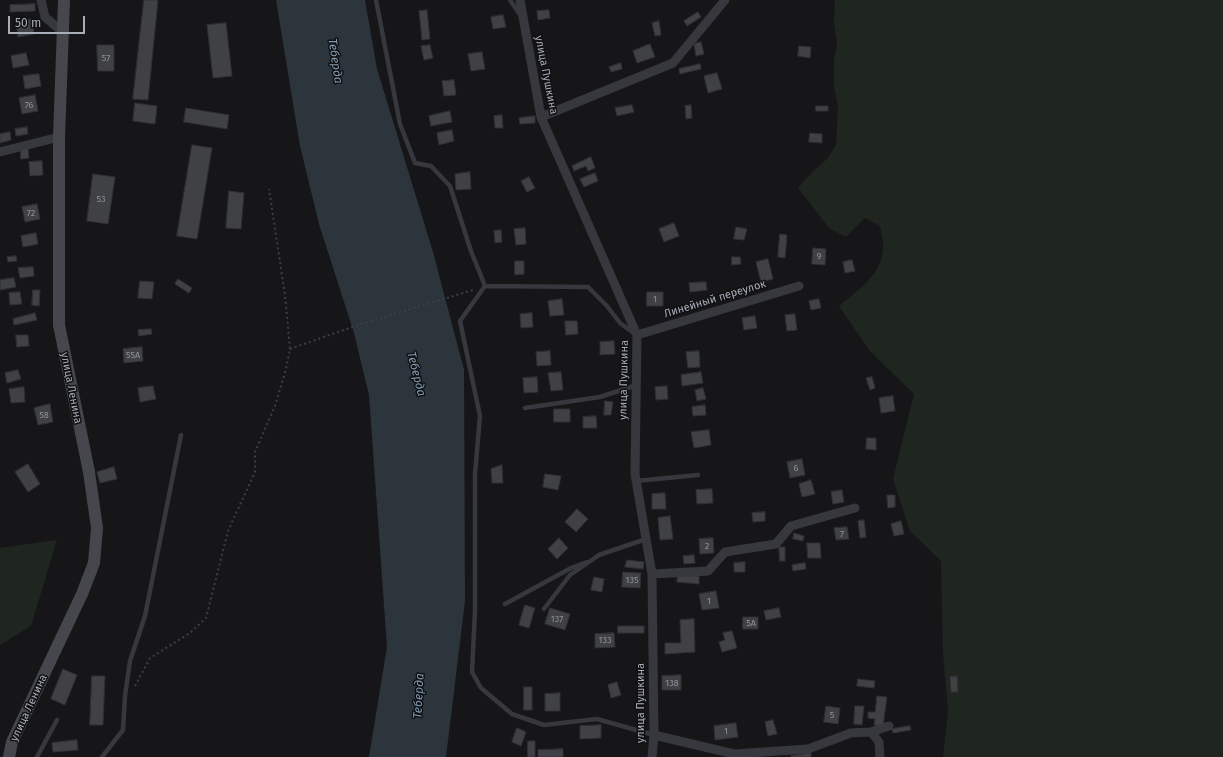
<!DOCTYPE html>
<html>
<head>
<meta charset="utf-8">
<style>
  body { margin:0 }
  #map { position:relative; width:1223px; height:757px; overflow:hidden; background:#161618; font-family:"Fira Sans",sans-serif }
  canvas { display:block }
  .scale { position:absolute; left:8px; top:16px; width:77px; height:18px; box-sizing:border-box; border:2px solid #a8adb8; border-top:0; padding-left:5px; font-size:12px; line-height:14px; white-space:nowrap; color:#a8adb8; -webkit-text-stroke:3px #111113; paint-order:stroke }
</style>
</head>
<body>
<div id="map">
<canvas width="1223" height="757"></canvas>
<div class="scale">50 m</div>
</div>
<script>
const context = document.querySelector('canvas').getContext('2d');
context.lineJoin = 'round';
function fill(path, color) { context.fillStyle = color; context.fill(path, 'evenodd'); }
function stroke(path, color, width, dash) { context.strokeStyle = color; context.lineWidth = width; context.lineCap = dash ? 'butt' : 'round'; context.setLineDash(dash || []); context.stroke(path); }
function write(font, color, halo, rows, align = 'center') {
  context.font = font + ' "Fira Sans",sans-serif'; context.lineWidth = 3; context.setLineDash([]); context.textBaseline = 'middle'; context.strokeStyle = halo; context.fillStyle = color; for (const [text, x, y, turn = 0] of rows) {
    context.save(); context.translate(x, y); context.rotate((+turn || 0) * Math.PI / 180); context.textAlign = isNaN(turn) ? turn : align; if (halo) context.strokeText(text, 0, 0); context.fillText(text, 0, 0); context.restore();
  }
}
fill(new Path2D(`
  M835 0H1223V757H943L948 711 943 653 941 561 910 531 893 479 914 394 869 350 839 306C858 290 881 276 883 248 884 241 881 233 880 226L865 218 846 237 829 228 798 188 812 172 827 159 836 145 838 106 834 86V61L837 42 834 23Z
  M57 540 31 626 0 645V548Z`), '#1e261f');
fill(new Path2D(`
  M276 0H365L377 69 433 252 464 370 465 601 446 757H369L387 647 369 395 354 333 319 224 300 146Z`), '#2c353c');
const building = new Path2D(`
  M144 0H158L148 100 133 99Z
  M35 4V11L10 12V5Z
  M427 10 430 39 422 40 419 11Z
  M549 10 550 18 538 20 537 11Z
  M698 12 701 17 687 26 684 21Z
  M503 15 506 27 493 29 491 17Z
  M32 19 34 34 18 37 16 22Z
  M659 21 661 35 655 36 652 23Z
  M226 23 232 76 213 78 207 25Z
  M701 42 704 54 696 56 694 44Z
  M650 44 655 57 637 63 633 51Z
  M97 45H114V71H98Z
  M430 45 433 58 424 60 421 46Z
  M799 46 811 47 810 58 798 56Z
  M482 52 485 69 471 71 468 54Z
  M26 53 29 65 13 68 11 56Z
  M621 63 622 69 611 72 609 67Z
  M700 64 701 69 680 74 679 69Z
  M717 73 722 89 708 93 704 76Z
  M39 74 41 86 25 89 23 76Z
  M454 80 456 95 444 96 442 81Z
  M35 95 38 111 22 114 19 98Z
  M135 103 157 106 155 124 133 121Z
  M632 105 634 112 617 116 615 108Z
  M691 105 692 118 686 119 685 106Z
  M816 106H828V111H816Z
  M186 108 229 115 227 129 184 122Z
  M450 111 452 122 431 126 429 116Z
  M502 115 503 128H495L494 116Z
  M535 116V123L520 124 519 118Z
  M27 127 28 134 16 136 15 129Z
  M452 130 454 141 439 145 437 133Z
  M10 132 11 140 0 143V134Z
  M810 133 822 134V143L809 142Z
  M192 145 212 148 197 239 177 236Z
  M21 147H28L29 158 21 159Z
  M591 157 595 168 588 171 586 166 574 171 572 166Z
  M42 161 43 175 30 176 29 162Z
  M470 172 471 189 456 190 455 174Z
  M595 173 598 181 584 187 580 179Z
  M93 174 115 177 108 224 87 221Z
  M529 177 535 188 527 192 521 181Z
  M229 191 244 193 241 229 226 228Z
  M37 204 40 219 25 222 22 207Z
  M674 223 679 236 664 242 659 229Z
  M736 227 747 229 744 240 734 239Z
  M525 228 526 244 516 245 514 229Z
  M501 230 502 242 495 243 494 231Z
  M36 233 38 244 23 247 21 236Z
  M780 234 787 235 785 258 778 257Z
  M813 248 826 249 825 265 812 264Z
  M16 256 17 261 8 262 7 257Z
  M732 257H740L741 264 732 265Z
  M768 259 773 279 761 282 756 262Z
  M852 260 855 271 845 273 843 262Z
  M515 261H524V274L515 275Z
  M33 267 34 276 20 278 18 268Z
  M14 278 16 287 0 290V280Z
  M178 279 192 288 189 293 175 284Z
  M140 281 154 282 152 299 138 298Z
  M706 282 707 290 690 292 689 283Z
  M33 290H40L39 306 32 305Z
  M20 292 22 304 10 305 9 293Z
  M647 292H663V306H647Z
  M562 299 564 315 550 316 548 301Z
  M819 299 821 308 811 310 809 301Z
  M35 313 37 320 14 325 13 319Z
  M532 313 533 327 521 328 520 314Z
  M795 314 797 330 787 331 785 315Z
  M755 316 757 328 744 330 742 318Z
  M565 321H577L578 334 566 335Z
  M151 329 152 334 139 336 138 330Z
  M16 335H28L29 346 17 347Z
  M614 341 615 354 600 355V342Z
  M142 347 143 361 124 363 123 349Z
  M550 351 551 365 537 366 536 352Z
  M699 351 700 367 688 368 686 352Z
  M18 370 21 379 7 383 5 373Z
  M561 372 563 390 551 391 548 373Z
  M701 372 703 383 682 386 681 375Z
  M537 377 538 392 524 393 523 378Z
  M872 377 875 388 870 390 866 378Z
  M153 386 156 399 140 402 138 388Z
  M667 386 668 399 656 400 655 387Z
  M24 387 25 402 11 403 9 389Z
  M703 388 706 399 697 401 695 390Z
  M893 396 895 411 881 413 879 398Z
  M605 401 613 402 611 415H604Z
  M50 404 53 422 38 425 34 408Z
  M705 405 706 415 693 416 692 407Z
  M554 409H570V422H554Z
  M596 416 597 428H583V417Z
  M709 430 711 445 694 448 691 432Z
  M867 438H876V450L866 449Z
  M802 459 805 475 790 478 787 462Z
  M28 464 40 484 28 492 15 472Z
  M502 465 503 483H492L491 469Z
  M114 467 117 479 100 483 97 472Z
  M545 474 561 476 558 490 543 487Z
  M811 480 815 494 802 497 799 484Z
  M712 489 713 503 697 504 696 490Z
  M842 490 844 502 833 504 831 492Z
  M665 493 666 509H652V494Z
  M887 495H895V507L888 508Z
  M577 509 588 519 576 532 565 522Z
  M765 512V521L753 522 752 513Z
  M670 516 673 539 660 540 658 518Z
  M864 520 866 537 860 538 858 521Z
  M901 521 904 534 894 536 891 524Z
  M847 527 849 539 836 540 834 528Z
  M794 533 804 536 803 541 793 539Z
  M559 538 568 548 557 559 548 549Z
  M713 538 714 553 700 554 699 539Z
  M807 543H820L821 558H808Z
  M779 547H785V561H780Z
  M694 555 695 563 684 564 683 556Z
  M627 560 644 562 643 569 625 567Z
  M745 562V572H734V563Z
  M805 563 806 569 793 571 792 565Z
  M623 572 641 573 640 588 622 587Z
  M678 575 699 576V584L677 582Z
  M594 577 604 579 602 592 591 590Z
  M716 591 719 608 702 610 699 594Z
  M525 605 535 608 529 628 519 625Z
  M550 608 570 614 565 630 545 624Z
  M779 608 781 617 766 620 764 611Z
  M743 617H758V629H743Z
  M694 619 695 652 665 654V643H681L680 620Z
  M618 626H644V633H618Z
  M732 631 737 648 722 652 719 642 725 640 723 633Z
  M614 633 615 647 595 648V634Z
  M63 669 77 675 65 705 51 699Z
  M681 675V690H662V676Z
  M92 676H105L103 725H90Z
  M957 676 958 692H951L950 677Z
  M858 679 875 681 874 688 857 686Z
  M617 682 621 695 611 698 608 685Z
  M524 687H532V710H524Z
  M560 693V711H545V694Z
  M877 696 887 697 883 726 874 725 875 719 868 718V712H875Z
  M826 706 840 708 838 724 824 722Z
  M855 706H864L862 725 854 724Z
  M773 720 777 734 768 736 765 722Z
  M736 723 738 737 715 740 714 726Z
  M601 725V738L580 739V726Z
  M910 726 911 730 893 733 892 729Z
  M517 728 526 732 521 746 512 742Z
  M77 740 78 750 53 752 52 743Z
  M528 741H535V757H528Z
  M563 749V757H538V750Z
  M811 753V757H791V756Z`);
fill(building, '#404145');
stroke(building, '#303034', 1);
stroke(new Path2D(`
  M290 349 352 327 473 290
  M135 686 150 658 190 633 206 618 228 531 255 472V452L275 406 286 369 290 349 285 295 269 189`), '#3d3f44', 2, [2, 3]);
stroke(new Path2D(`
  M376 0 400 124 415 163 431 166 450 186 471 251 485 286 460 321 480 416 475 474V611L472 672 481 688 512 714 544 725 597 719 654 735
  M510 0 521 16
  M485 286 588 287 607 306 620 323 635 334
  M525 408 600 397 637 385
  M636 481 698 475
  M505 604 571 568 587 562
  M544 609 570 575 599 555 646 539
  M37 757 57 720
  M102 757 123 730 125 696 130 661 145 616 181 435`), '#37383d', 4.5);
stroke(new Path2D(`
  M41 0 45 17 64 33
  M520 0 541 117 637 335 635 474 652 574 654 735 652 757
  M541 117 673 63 725 0
  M0 152 59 137
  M637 335 799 286
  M652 574 708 571 725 552 776 544 791 526 855 508
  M871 732 889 726
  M654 735 734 754 808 749 851 733 871 732 879 742 880 757`), '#37383d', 9);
stroke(new Path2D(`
  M9 757 12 742 82 594 94 563 97 528 89 472 59 325V137L64 0`), '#45474d', 12);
write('9px', '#8e929b', null, [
  ["57",106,58],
  ["76",29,105],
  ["53",101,199],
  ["72",31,213],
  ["9",819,256],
  ["1",655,299],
  ["55А",133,355],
  ["58",44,415],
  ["6",796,468],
  ["7",842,534],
  ["2",707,546],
  ["135",632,580],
  ["1",709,601],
  ["137",557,619],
  ["5А",751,623],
  ["133",605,640],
  ["138",672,683],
  ["5",832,715],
  ["1",726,731]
]);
write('11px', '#a8adb8', '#111113', [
  ["улица Пушкина",546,75,79],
  ["Линейный переулок",715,299,-17],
  ["улица Пушкина",624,380,-89],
  ["улица Ленина",71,388,79],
  ["улица Пушкина",641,703,-90],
  ["улица Ленина",29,708,-65]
]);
write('italic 12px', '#7f9bb3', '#111113', [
  ["Теберда",335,61,82],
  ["Теберда",416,374,76],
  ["Теберда",419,696,-87]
]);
</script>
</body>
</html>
